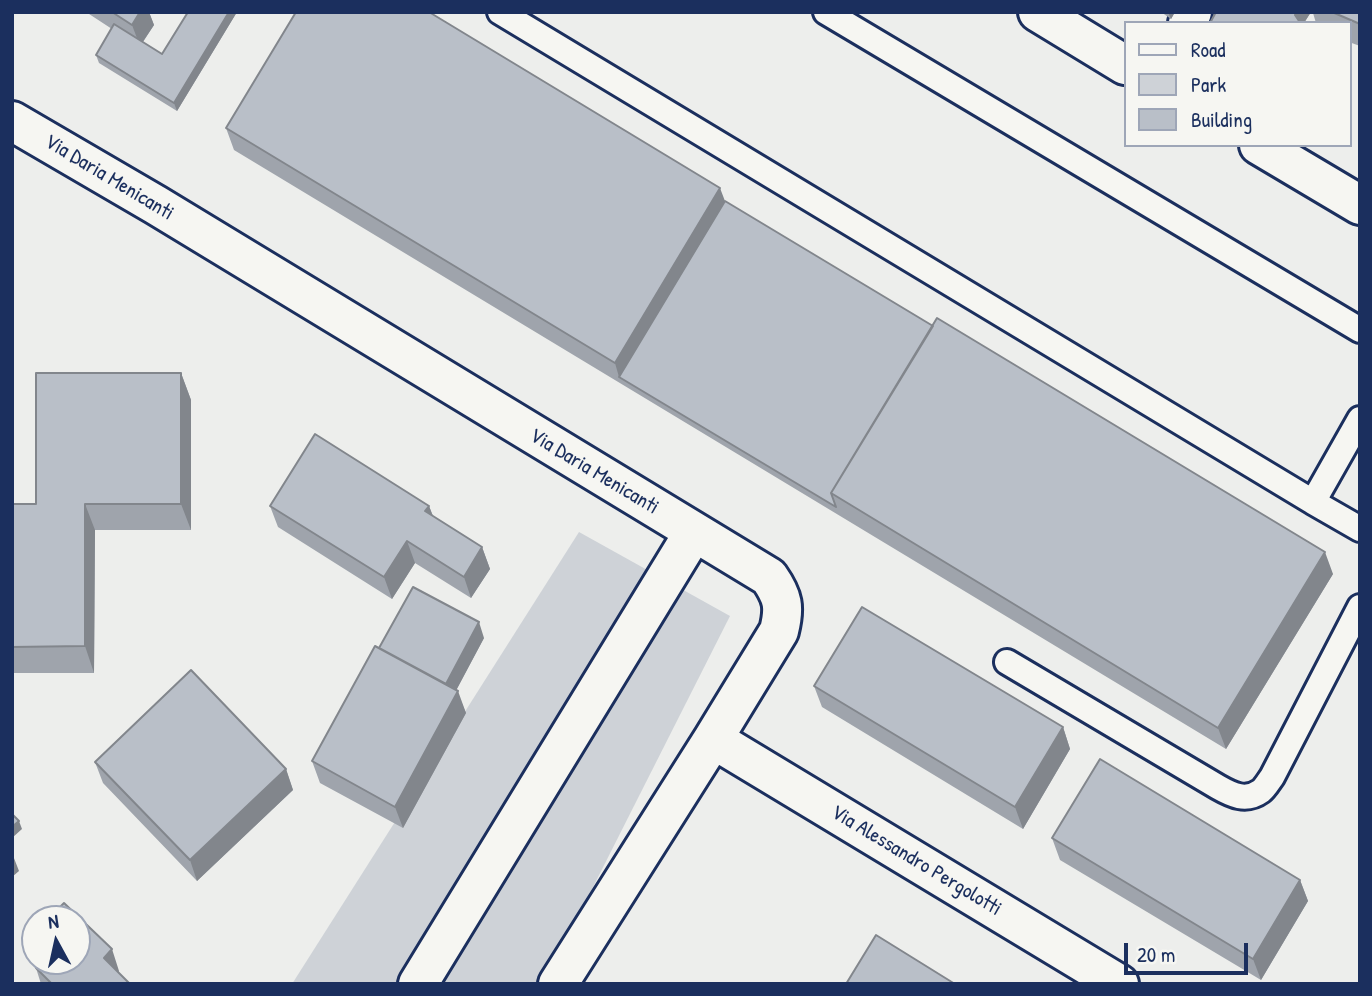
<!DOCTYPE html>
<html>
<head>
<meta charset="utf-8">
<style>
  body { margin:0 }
  #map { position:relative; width:1372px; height:996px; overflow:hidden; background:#edeeec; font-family:"Patrick Hand",sans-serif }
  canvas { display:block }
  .frame { position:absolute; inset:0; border:14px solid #1b2f5e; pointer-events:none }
  .legend { position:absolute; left:1124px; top:21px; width:228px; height:126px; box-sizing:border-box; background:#f6f6f2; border:2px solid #9ea6b7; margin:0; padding:9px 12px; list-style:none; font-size:21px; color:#1b2f5e }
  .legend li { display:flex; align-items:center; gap:14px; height:35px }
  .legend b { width:35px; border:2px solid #9ea6b7 }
  .north { position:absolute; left:21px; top:905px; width:70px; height:70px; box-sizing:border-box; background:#f6f6f2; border:2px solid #9ea6b7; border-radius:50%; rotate:352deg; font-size:19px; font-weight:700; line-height:28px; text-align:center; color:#1b2f5e }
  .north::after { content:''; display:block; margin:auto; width:24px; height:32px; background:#1b2f5e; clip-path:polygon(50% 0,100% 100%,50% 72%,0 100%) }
  .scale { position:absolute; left:1124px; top:943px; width:124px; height:32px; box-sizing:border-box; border:4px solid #1b2f5e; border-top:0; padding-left:9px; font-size:21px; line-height:24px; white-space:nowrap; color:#1b2f5e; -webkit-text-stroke:5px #f6f6f2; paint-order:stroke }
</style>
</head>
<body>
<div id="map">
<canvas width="1372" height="996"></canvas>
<div class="frame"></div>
<ul class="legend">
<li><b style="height:9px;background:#f6f6f2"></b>Road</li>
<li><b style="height:19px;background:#ced2d7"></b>Park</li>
<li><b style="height:19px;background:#b9bfc8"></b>Building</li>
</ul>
<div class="north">N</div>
<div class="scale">20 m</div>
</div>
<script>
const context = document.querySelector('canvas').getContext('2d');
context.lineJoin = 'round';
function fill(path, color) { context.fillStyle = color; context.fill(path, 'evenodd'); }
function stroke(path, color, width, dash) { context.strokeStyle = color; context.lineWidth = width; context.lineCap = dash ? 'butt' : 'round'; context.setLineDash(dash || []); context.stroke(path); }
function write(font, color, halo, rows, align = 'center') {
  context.font = font + ' "Patrick Hand",sans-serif'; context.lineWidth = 7; context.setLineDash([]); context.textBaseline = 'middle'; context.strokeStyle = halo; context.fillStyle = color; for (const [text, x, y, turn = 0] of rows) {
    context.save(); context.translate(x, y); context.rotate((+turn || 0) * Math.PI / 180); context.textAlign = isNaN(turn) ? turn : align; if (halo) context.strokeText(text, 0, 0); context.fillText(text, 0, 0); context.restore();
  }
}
fill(new Path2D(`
  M579 532 730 616 544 984H292Z`), '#ced2d7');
const lane = new Path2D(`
  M500 12 1313 502
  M826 12 1360 330
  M1360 419 1313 502 1360 529
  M1007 662 1218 787C1232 795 1246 802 1261 791 1265 788 1269 781 1272 777L1360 607`);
const street = new Path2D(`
  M1188 23 1192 12
  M12 121 156 205 769 577C783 597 785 607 779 631L713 739 558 984
  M713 739 1119 984
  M418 984 694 532`);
const secondary = new Path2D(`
  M1038 12 1125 65
  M1259 145 1360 205`);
stroke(lane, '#1b2f5e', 30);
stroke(street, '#1b2f5e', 44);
stroke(secondary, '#1b2f5e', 44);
stroke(lane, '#f6f6f2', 24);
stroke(street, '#f6f6f2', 38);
stroke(secondary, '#f6f6f2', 38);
fill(new Path2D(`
  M86 12H149L154 25 143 42 162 54 188 12H237L177 111 99 63 96 55 112 29Z
  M1161 12H1175L1171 19Z
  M1216 12H1360V46L1349 42V23H1316L1313 13 1311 12 1304 23H1210Z
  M226 128 725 201 1333 574 1226 749 234 150Z
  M181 373 191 400V530H95L94 673H12V504H36Z
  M270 506H429L433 516 482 547 490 569 471 598 415 563 392 599 278 527Z
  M484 638 456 690 466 713 403 828 320 783 312 761 379 648Z
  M814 686 1063 727 1070 749 1023 829 822 707Z
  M95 762 286 769 293 790 197 881 103 783Z
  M1052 838 1300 880 1308 901 1261 980 1060 860Z
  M36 968 119 971 118 972 130 984H41Z`), '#9fa4ac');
fill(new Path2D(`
  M140 12H149L154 25 140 46 132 25Z
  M229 12H237L177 111 174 103Z
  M1168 12H1175L1171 19Z
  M1296 12H1311L1304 23H1297L1295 15Z
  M720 188 728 209 619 377 615 363Z
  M181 373 191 400V530L181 504Z
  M85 504 95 530 94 673 85 646Z
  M429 506 437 527 425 511Z
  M407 541 415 563 392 599 384 577Z
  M482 547 490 569 471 598 464 577Z
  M1325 552 1333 574 1226 749 1218 728Z
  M479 622 484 638 449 704 443 689Z
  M458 691 466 713 403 828 395 807Z
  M1063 727 1070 749 1023 829 1015 807Z
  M286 769 293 790 197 881 190 860Z
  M19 821 22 829 12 838V827Z
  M12 853 19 871 12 877Z
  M1300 880 1308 901 1261 980 1253 959Z
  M112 949 119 971 112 979 104 958Z`), '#82868c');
const building = new Path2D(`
  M112 12H140L132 25Z
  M188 12H229L174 103 96 55 114 24 162 54Z
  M296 12H429L720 188 615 363 226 128Z
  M1216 12H1296L1295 15 1299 21 1298 23H1210Z
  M1332 12H1360V24Z
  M725 201 933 326 831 493 836 507 619 377Z
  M937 318 1325 552 1218 728 831 493Z
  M36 373H181V504H85V646L12 647V504H36Z
  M315 434 429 506 425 511 482 547 464 577 407 541 384 577 270 506Z
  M413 587 479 622 446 684 379 648Z
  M862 607 1063 727 1015 807 814 686Z
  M375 646 458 691 395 807 312 761Z
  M191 670 286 769 190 860 95 762Z
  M1100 759 1300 880 1253 959 1052 838Z
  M12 814 19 821 12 827Z
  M64 903 112 949 104 958 130 984H52L36 968 43 961H77V919H48Z
  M876 935 955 984H846Z`);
fill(building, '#b9bfc8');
stroke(building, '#82868c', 2);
write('21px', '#1b2f5e', '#f6f6f2', [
  ["Via Daria Menicanti",109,178,31],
  ["Via Daria Menicanti",594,472,31],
  ["Via Alessandro Pergolotti",916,861,31]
]);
</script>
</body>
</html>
